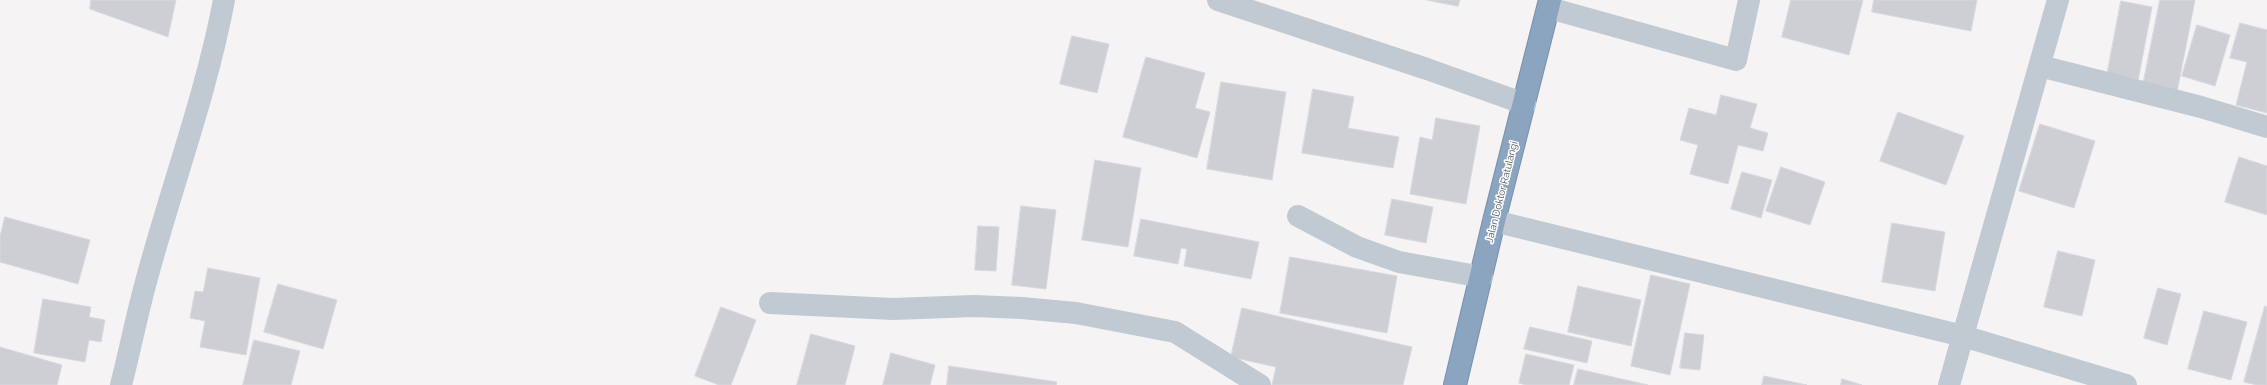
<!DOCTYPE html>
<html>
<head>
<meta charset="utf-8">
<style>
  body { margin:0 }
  canvas { display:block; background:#f5f3f3 }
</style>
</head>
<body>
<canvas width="2267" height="385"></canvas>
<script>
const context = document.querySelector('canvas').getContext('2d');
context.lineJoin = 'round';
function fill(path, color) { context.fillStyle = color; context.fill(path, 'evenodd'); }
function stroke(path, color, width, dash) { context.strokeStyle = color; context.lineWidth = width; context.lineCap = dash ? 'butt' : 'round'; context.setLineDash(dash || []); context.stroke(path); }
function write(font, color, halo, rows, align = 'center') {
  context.font = font + ' Raleway,sans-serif'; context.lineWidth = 3; context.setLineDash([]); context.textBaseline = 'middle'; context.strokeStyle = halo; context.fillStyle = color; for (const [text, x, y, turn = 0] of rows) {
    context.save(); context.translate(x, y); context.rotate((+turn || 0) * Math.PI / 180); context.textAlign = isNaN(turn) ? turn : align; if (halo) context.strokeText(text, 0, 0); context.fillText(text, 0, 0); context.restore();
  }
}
const building = new Path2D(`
  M91 0H176L168 37 90 9Z
  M1427 0H1460L1458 6Z
  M1791 0H1863L1849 55 1782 37Z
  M1874 0H1977L1971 31 1872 12Z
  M2160 0H2195L2177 92 2143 85Z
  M2121 1 2152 7 2138 81 2107 75Z
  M2240 23 2267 30V113L2236 105 2247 62 2230 58Z
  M2197 25 2230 35 2215 86 2182 76Z
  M1072 36 1109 44 1097 93 1060 84Z
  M1146 57 1205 73 1195 108 1210 112 1197 158 1123 137Z
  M1221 82 1286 92 1272 180 1207 169Z
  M1313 89 1354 97 1348 128 1399 137 1393 168 1302 153Z
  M1721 95 1757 104 1750 128 1768 133 1763 151 1738 145 1728 184 1690 174 1698 145 1680 140 1689 108 1716 115Z
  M1898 112 1964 136 1946 185 1880 161Z
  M1436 118 1480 126 1466 204 1410 194 1420 137 1432 140Z
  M2040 124 2095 141 2074 208 2019 191Z
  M2239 157 2267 166V215L2225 202Z
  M1095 160 1141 168 1128 247 1082 240Z
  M1781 167 1825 182 1810 225 1766 211Z
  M1742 172 1772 180 1761 218 1731 209Z
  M1392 199 1433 207 1426 243 1385 235Z
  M1021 206 1056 210 1046 289 1012 285Z
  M5 217 90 240 78 284 0 262V237Z
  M1141 219 1259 242 1251 279 1184 266 1187 249 1181 248 1178 264 1134 256Z
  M1892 223 1945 232 1935 291 1882 282Z
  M978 226 999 227 996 271 975 270Z
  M2058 251 2095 260 2082 316 2044 307Z
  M1290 257 1397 276 1387 333 1280 313Z
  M208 268 260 278 246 355 200 347 205 321 190 318 195 291 203 292Z
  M1651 275 1690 284 1670 375 1631 366Z
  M278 284 337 300 323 349 264 332Z
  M1578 286 1641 300 1631 346 1568 332Z
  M2158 288 2181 294 2167 345 2144 338Z
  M43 299 91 307 89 317 105 320 101 342 89 340 85 362 34 353Z
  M2265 306 2267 307V385H2257L2244 382Z
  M721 307 756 320 731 385H719L695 376Z
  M1242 308 1412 347 1403 385H1272L1276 367 1231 357Z
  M2204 311 2247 322 2231 380 2188 369Z
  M1530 327 1592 341 1587 363 1524 349Z
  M1685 333 1704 335 1700 370 1680 368Z
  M811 334 855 346 845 385H797Z
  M254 340 300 351 291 385H243Z
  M0 347 62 365 57 385H0Z
  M891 353 935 365 930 385H883Z
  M1526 354 1574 365 1569 385H1526L1519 383Z
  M949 366 1057 382 1056 385H947Z
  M1578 369 1648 385H1574Z
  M1764 376 1807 385H1762Z
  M1842 379 1862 385H1841Z`);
fill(building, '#cdcfd5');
stroke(building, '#d7d9de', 1);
const highway = new Path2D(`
  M1455 385 1494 221 1550 0`);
stroke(highway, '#7690ad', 24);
stroke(new Path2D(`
  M1218 0 1427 69 1525 104
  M1549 8 1736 60 1749 0
  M2040 66 2201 107 2267 127
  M1298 216 1357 247 1399 262 1482 277
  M1494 221 1963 336 2126 385
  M770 303 893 309 974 306 1022 308 1076 313 1175 332 1260 385
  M121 385C130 350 137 314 147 278 172 185 206 95 224 0
  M1949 385 2058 0`), '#c1cad2', 22);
stroke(highway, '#8ba5c1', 22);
write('10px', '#4a5661', '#fff', [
  ["Jalan Doktor Ratulangi",1502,192,-76]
]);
</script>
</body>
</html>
